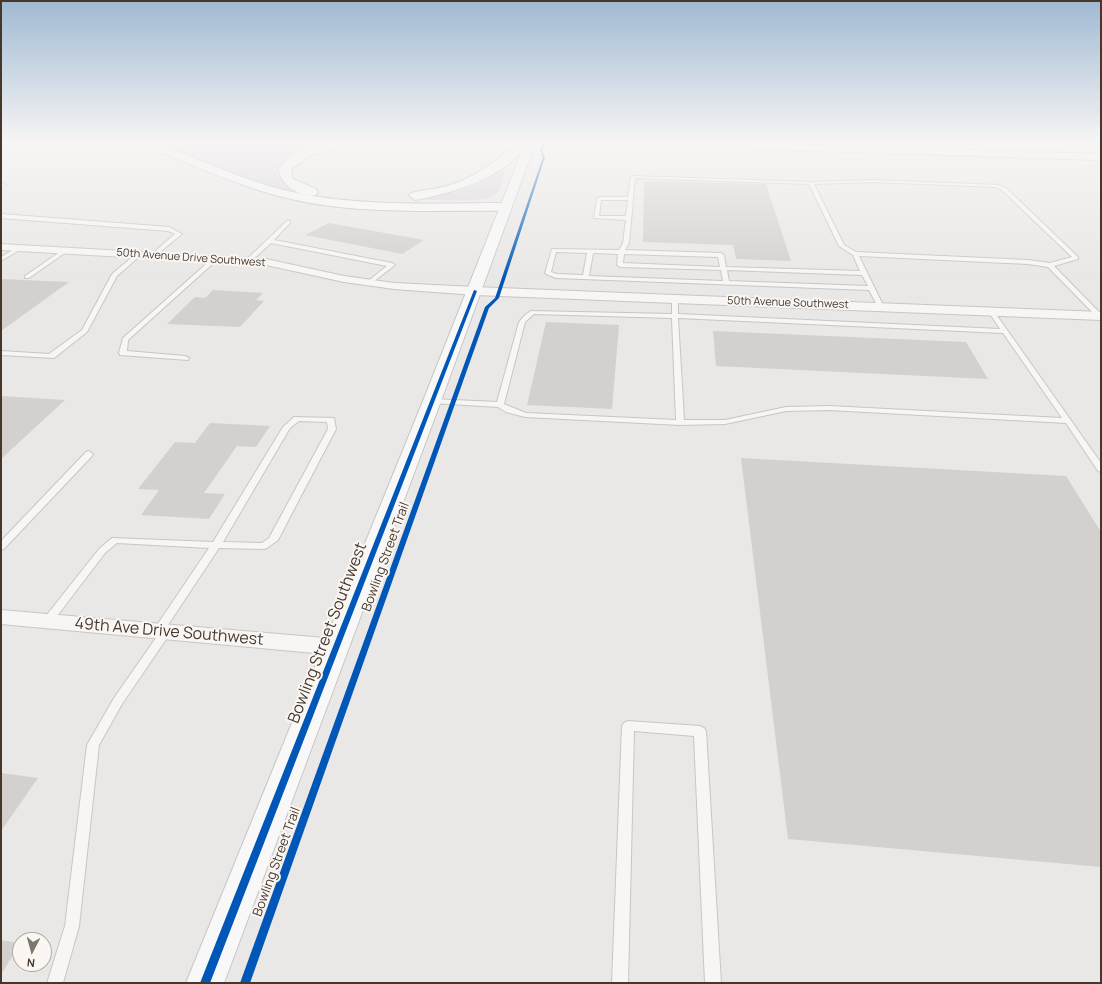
<!DOCTYPE html>
<html>
<head>
<meta charset="utf-8">
<style>
  body { margin:0 }
  #map { position:relative; width:1102px; height:984px; overflow:hidden; background:#eae8e6; font-family:Manrope,sans-serif }
  canvas { display:block }
  .frame { position:absolute; inset:0; border:2px solid #45382b; pointer-events:none }
  .north { position:absolute; left:12px; top:932px; width:40px; height:40px; box-sizing:border-box; background:#f9f6f4; border:1px solid #b1aaa4; border-radius:50%; rotate:186deg; font-size:11px; font-weight:700; line-height:16px; text-align:center; color:#45382b }
  .north::after { content:''; display:block; margin:auto; width:14px; height:18px; background:#7f766c; clip-path:polygon(50% 0,100% 100%,50% 72%,0 100%) }
</style>
</head>
<body>
<div id="map">
<canvas width="1102" height="984"></canvas>
<div class="frame"></div>
<div class="north">N</div>
</div>
<script>
const context = document.querySelector('canvas').getContext('2d');
context.lineJoin = 'round';
function fill(path, color) { context.fillStyle = color; context.fill(path, 'evenodd'); }
function stroke(path, color, width, dash) { context.strokeStyle = color; context.lineWidth = width; context.lineCap = dash ? 'butt' : 'round'; context.setLineDash(dash || []); context.stroke(path); }
function write(font, color, halo, rows, align = 'center') {
  context.font = font + ' Manrope,sans-serif'; context.lineWidth = 4; context.setLineDash([]); context.textBaseline = 'middle'; context.strokeStyle = halo; context.fillStyle = color; for (const [text, x, y, turn = 0] of rows) {
    context.save(); context.translate(x, y); context.rotate((+turn || 0) * Math.PI / 180); context.textAlign = isNaN(turn) ? turn : align; if (halo) context.strokeText(text, 0, 0); context.fillText(text, 0, 0); context.restore();
  }
}
fill(new Path2D(`
  M151 141H341C324 144 293 150 282 163 279 166 278 171 277 174L290 188 329 198 289 191 258 182Z
  M501 169H505C503 176 502 187 497 193 487 205 427 199 411 199 443 195 476 191 501 169Z`), '#dbd5dd');
fill(new Path2D(`
  M644 181 766 184 791 261 736 259 733 245 643 242Z
  M329 223 424 240 402 254 305 235Z
  M1 279 69 282 1 331Z
  M213 290 263 293 256 300 264 301 240 327 167 324 195 297 205 298Z
  M546 322 619 325 612 409 527 405Z
  M713 331 966 342 988 379 716 366Z
  M1 396 65 400 1 459Z
  M210 423 270 426 256 447 237 446 204 493 225 494 209 519 141 515 159 490 138 489 175 442 195 443Z
  M741 458 1066 476 1101 532V867L788 839Z
  M1 773 38 778 1 831Z
  M1 940 20 943 1 975Z`), '#d3d0ce');
const lane = new Path2D(`
  M633 176 811 182 873 180 998 185 1006 188 1078 257V259L1054 266 1101 314V317H1097L1048 267 1028 264 859 256 884 307 881 309 878 307 869 290 556 278 546 274 545 273 552 249 619 250 623 243 626 220 594 218 597 198 599 197H628L631 177ZM635 178 809 184 839 246 853 255 860 271 726 267 724 255 721 253 625 250 629 243ZM873 182 995 187 1002 190 1072 257 1050 263 1028 260 856 252 844 245 814 184ZM601 200H628L626 216H599ZM556 252 587 253 583 275 557 274 551 272ZM593 253 618 254 617 265 620 267 721 270 723 281 589 276ZM624 254 718 257 720 267 623 263ZM727 270 862 275 868 286 729 281Z
  M4 184 6 185 1 188V185Z
  M1 214 169 227 182 234 155 256 153 255V253L175 234 168 231 1 218Z
  M288 220 290 221V223L274 240 392 263 395 265 369 285 367 284V282L387 266 271 243 250 262H246V260Z
  M18 247 23 248 1 261V257Z
  M64 249 69 250 29 278H25V276Z
  M137 253 142 254 117 276 87 332 54 358 1 355V351L49 354 82 330 112 274Z
  M214 257 219 258 128 340 127 351 185 356 189 358 188 360 120 355 119 353 123 338Z
  M675 297 678 299V314L1000 329 988 311 993 310 1101 463V472L1098 471 1066 423 829 410 786 411 725 424 680 425 525 417 506 412 498 407 432 403 428 401 432 399 497 402 519 322 525 315 531 311 672 314V299ZM534 314 672 318 676 420 526 413 504 404 525 322ZM678 318 1003 333 1062 418 829 406 786 407 725 420H684Z
  M294 417 334 418 336 429 278 540 267 548 264 549 219 548 166 628 170 629 171 632 122 704 99 745 79 926 63 983H47L65 926 87 745 114 698 158 635 155 634 154 631 155 628 209 548 117 543 105 553 51 624H43L42 621 99 549 112 538 213 542 283 427ZM299 421 327 422 328 429 269 538 262 543 223 542 290 428Z
  M89 451 93 454 92 456 4 549 1 550V541L86 452Z
  M628 721 700 726 704 728 706 731 721 983H705L694 736 634 731 628 983H612L622 726 624 723Z`);
const street = new Path2D(`
  M1 244 266 259 344 276 394 283 475 287 1101 312V320L475 295 394 289 344 282 266 265 1 250Z
  M1 610 336 639 343 642 347 647 343 652 336 655 1 624Z`);
const secondary = new Path2D(`
  M526 141H536L441 401 224 983H186L423 401Z`);
const highway = new Path2D(`
  M132 141H147C196 156 242 181 292 192 361 207 436 203 506 203L512 207 506 211C437 210 357 215 291 199 236 187 186 160 133 143Z
  M338 141H362L361 143 313 154 291 169 293 179 316 189 318 192 316 195C301 198 279 185 279 168 293 150 318 145 338 141Z
  M520 141H531C504 178 458 192 415 200L409 196 411 193C423 190 435 189 447 186 477 177 497 160 520 141Z
  M590 141H684L1101 154V160L595 144Z`);
stroke(lane, '#c8c6c4', 2);
stroke(street, '#c8c6c4', 2);
stroke(secondary, '#c8c6c4', 2);
stroke(highway, '#bfbbb8', 2);
fill(lane, '#f7f6f5');
fill(street, '#f7f6f5');
fill(secondary, '#f8f8f8');
fill(highway, '#f8f8f8');
fill(new Path2D(`
  M543 141H545L542 151 545 157 499 298 489 308 250 983H240L485 307 495 298 543 157 540 151Z
  M474 290 477 291 210 983H200Z`), '#0057b8');
const sky = context.createLinearGradient(0, 0, 0, 278);
sky.addColorStop(0, '#a0b9d3');
sky.addColorStop(0.51, '#f6f5f4');
sky.addColorStop(1, '#f6f5f400');
context.fillStyle = sky;
context.fillRect(0, 0, 1102, 278);
write('11px', '#45382b', '#f9f6f4', [
  ["50th Avenue Drive Southwest",191,258,4],
  ["50th Avenue Southwest",788,303,2]
]);
write('13px', '#45382b', '#f9f6f4', [
  ["Bowling Street Trail",386,557,-70],
  ["Bowling Street Trail",277,862,-70]
]);
write('16px', '#45382b', '#f9f6f4', [
  ["49th Ave Drive Southwest",169,632,5],
  ["Bowling Street Southwest",328,633,-69]
]);
</script>
</body>
</html>
